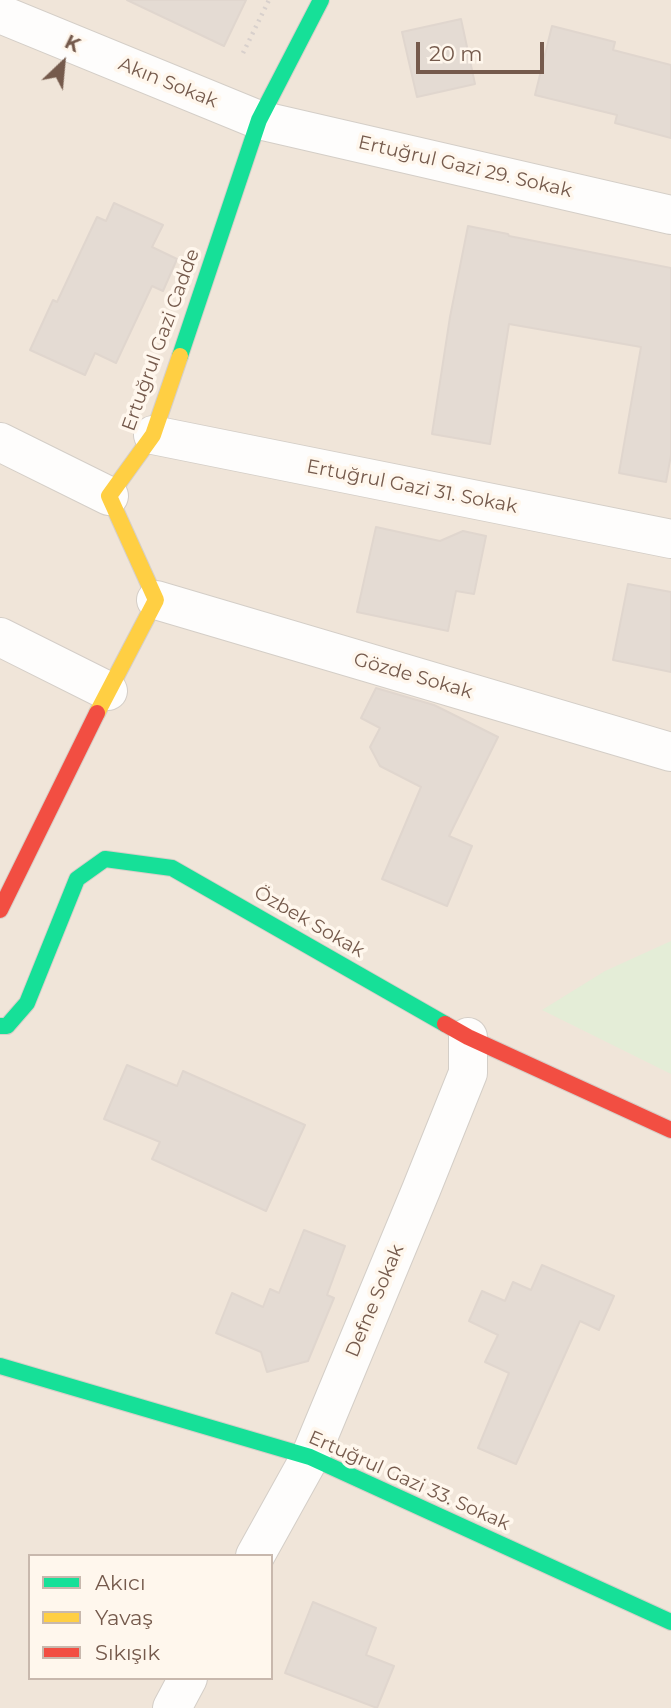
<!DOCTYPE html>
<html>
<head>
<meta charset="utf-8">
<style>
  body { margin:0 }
  #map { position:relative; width:671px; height:1708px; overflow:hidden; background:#f7f2ec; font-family:Montserrat,sans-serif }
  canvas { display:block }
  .legend { position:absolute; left:28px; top:1554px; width:245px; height:126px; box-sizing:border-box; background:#fff7ed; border:2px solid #c8b8ad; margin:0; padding:9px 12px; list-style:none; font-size:21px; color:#755a4c }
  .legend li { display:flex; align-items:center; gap:14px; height:35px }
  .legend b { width:35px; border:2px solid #c8b8ad }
  .north { position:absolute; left:28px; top:28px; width:70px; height:70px; -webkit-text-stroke:5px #fff7ed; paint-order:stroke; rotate:26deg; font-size:19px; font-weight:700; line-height:28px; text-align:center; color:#755a4c }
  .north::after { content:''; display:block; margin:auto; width:24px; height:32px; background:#755a4c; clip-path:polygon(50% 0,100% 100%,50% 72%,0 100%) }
  .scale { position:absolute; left:416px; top:42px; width:128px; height:32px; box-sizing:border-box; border:4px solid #755a4c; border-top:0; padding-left:9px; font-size:21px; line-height:24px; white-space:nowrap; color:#755a4c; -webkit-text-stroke:5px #fff7ed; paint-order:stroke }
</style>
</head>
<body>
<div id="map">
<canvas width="671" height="1708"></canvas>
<ul class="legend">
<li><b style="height:9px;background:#16e098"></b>Akıcı</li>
<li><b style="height:9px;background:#ffcf43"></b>Yavaş</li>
<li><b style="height:9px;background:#f24e42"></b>Sıkışık</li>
</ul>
<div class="north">K</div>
<div class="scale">20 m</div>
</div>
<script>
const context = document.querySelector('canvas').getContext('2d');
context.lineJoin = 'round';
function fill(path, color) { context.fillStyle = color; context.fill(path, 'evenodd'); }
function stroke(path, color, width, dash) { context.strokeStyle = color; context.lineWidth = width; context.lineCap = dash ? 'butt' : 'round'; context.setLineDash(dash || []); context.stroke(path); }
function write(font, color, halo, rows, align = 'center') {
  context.font = font + ' Montserrat,sans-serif'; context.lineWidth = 7; context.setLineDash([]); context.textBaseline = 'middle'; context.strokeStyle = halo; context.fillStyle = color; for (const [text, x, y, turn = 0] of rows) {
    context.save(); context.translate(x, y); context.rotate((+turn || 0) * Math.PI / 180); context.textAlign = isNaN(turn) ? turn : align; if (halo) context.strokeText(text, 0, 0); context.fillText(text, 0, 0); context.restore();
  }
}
fill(new Path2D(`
  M0 0H671V1708H0ZM30 1556H271V1678H30Z`), '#f0e5d9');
fill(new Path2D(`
  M671 941V1074L542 1010 605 971Z`), '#e4edd7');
const building = new Path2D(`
  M127 0H246L224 46Z
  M461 19 475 84 417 97 402 32Z
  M552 26 615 42 613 50 671 65V138L615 123 617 115 535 95Z
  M114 203 163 225 152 247 177 259 163 291 152 286 116 363 95 353 85 375 30 350 53 300 57 302 97 217 106 221Z
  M468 226 508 234 509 236 671 268V455L666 482 619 473 641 347 509 324 490 444 432 434 450 317Z
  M376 527 440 541 463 531 486 536 474 594 456 591 448 631 357 612Z
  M628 584 671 592V672L613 660Z
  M376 688 434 705 498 737 449 836 472 846 447 906 382 879 421 787 380 766 370 747 380 728 361 718Z
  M127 1065 177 1086 183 1071 305 1125 266 1211 152 1159 160 1142 104 1119Z
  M304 1230 345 1246 327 1295 334 1298 308 1361 267 1372 261 1352 216 1333 232 1293 263 1307 270 1289 279 1293Z
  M542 1265 614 1296 599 1330 580 1321 516 1464 478 1448 509 1373 485 1362 498 1335 469 1321 482 1291 505 1301 513 1282 531 1290Z
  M313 1602 376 1628 366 1655 394 1666 377 1708 285 1673Z`);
fill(building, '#e4dbd3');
stroke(building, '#e0d6ce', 2);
const street = new Path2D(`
  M0 14 259 120 671 215
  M153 435 671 539
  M0 442 109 496
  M156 600 671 752
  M0 637 108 691
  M255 1556 310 1457 421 1190 468 1073V1037
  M172 1708 188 1678`);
const fast = new Path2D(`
  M180 356 259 120 321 0
  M0 1026H7L27 1003 77 879 105 859 172 868 445 1024
  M0 1366 310 1457 671 1622`);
const slow = new Path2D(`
  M97 713 156 600 109 496 153 435 180 356`);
const jam = new Path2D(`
  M0 910 97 713
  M445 1024 468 1037 671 1130`);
stroke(street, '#d4cec7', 40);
stroke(fast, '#d6cfc8', 18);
stroke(slow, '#d6cfc8', 18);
stroke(jam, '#d6cfc8', 18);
stroke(new Path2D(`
  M243 53 269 0`), '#d8d0cc', 4.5, [2, 5]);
stroke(street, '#fefdfc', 38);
stroke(fast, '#16e098', 16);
stroke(slow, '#ffcf43', 16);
stroke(jam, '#f24e42', 16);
write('19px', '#755a4c', '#fff7ed', [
  ["Akın Sokak",168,83,22],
  ["Ertuğrul Gazi 29. Sokak",465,167,13],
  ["Ertuğrul Gazi Cadde",161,340,-70],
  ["Ertuğrul Gazi 31. Sokak",412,487,11],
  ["Gözde Sokak",413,676,16],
  ["Özbek Sokak",309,922,30],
  ["Defne Sokak",375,1301,-67],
  ["Ertuğrul Gazi 33. Sokak",409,1481,24]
]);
</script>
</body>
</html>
